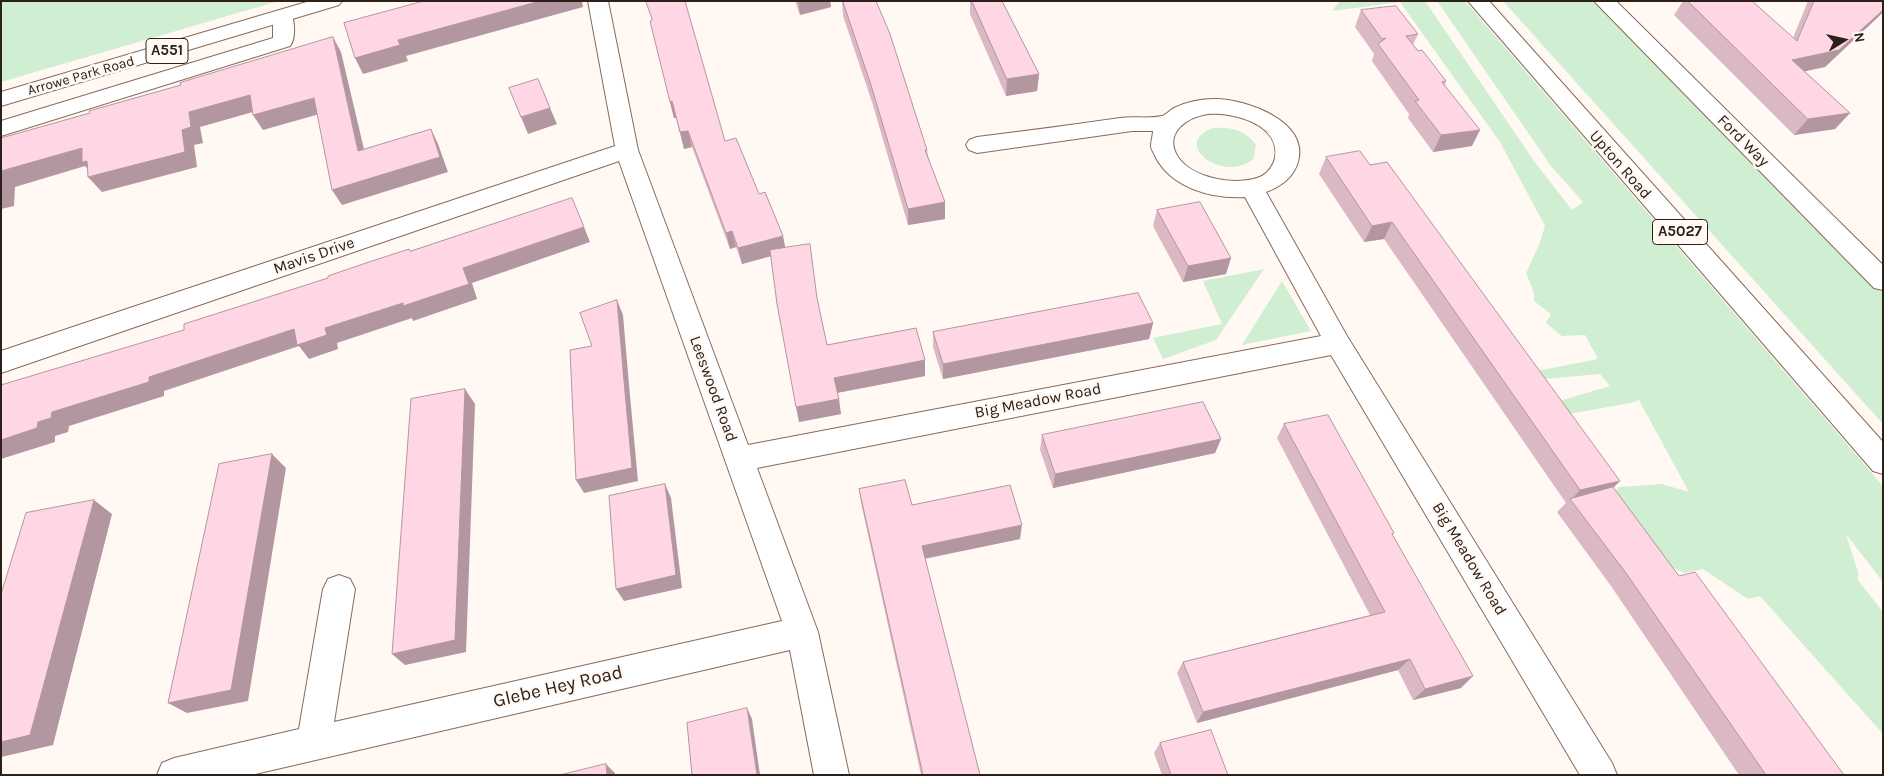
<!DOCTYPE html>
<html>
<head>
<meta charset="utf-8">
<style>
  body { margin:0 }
  #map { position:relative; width:1884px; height:776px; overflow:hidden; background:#fff8f3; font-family:Karla,sans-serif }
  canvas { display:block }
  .frame { position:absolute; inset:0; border:2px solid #2c2018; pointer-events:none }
  .north { position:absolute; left:1819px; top:15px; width:50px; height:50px; -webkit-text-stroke:4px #fff8f3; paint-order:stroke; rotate:80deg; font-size:14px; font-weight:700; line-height:20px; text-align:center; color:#2c2018 }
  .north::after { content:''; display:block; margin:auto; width:18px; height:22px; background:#2c2018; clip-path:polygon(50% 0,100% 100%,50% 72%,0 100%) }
</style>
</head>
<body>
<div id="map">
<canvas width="1884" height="776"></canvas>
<div class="frame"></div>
<div class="north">N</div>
</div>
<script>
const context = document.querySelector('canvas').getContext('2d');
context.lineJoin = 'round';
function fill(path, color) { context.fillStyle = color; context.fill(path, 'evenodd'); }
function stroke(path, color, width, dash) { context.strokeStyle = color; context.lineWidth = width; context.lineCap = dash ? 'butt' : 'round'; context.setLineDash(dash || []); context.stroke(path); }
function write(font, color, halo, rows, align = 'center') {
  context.font = font + ' Karla,sans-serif'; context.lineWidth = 5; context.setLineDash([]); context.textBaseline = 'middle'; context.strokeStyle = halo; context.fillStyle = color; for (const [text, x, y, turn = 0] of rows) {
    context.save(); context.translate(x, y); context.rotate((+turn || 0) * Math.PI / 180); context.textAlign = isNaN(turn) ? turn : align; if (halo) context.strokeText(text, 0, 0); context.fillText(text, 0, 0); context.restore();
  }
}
fill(new Path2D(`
  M1 1H279L1 82Z
  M1340 1H1425L1534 161 1572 210 1583 202 1551 166 1437 1H1465L1883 486V582L1846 534 1858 572V580L1883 612V734L1760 596 1748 599 1703 569 1684 573 1641 551 1608 501 1619 487 1662 484 1689 492 1639 400 1631 403 1556 416 1553 403 1610 386 1600 374 1544 379 1537 371 1598 359 1585 335 1562 336 1546 323 1551 314 1534 301V293L1526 273 1539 245 1545 226 1500 142 1400 2 1332 11Z
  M1503 1H1596L1883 291V424Z
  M1213 128C1231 127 1245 130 1256 145L1254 158C1226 185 1169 144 1213 128Z
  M1264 269 1216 340 1163 359 1153 338 1222 324 1203 281Z
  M1282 281 1311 331 1242 345Z`), '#d0eed1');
const minor = new Path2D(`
  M588 1H608L638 150 748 445 1321 336 1245 197C1212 199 1171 188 1155 156 1154 153 1151 149 1151 146 1151 141 1153 135 1153 131H1132L977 153 969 150 966 145 969 140 977 137C1025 131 1072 125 1120 118 1133 116 1149 119 1162 116 1166 115 1170 110 1174 108 1186 102 1202 99 1215 99 1245 99 1310 121 1298 162 1293 178 1280 187 1266 192L1347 336 1612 763 1617 775H1580L1331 355 757 468 818 632 849 775H814L790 650 251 775H157L162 763 174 758 299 729 323 589 328 579 339 575 350 579 355 589 334 722 782 621 619 161 1 373V351L615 146ZM1208 114C1233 112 1281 124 1275 158 1274 164 1268 173 1262 176 1239 187 1193 179 1178 157 1163 133 1187 117 1208 114Z
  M1594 1H1616L1883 265V290L1874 288Z
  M283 10 290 12C295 19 296 39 290 46L1 136V121L273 38V16L276 12Z`);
const primary = new Path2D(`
  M310 1H342L339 5 1 106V92Z
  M1468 1H1489L1883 442V474L1873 471Z`);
stroke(minor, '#896b59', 2);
stroke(primary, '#896b59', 2);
fill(minor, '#fff');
fill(primary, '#fff');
fill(new Path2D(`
  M795 1H830L831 7 800 15Z
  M842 1H876L927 150 928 156 945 219 908 225 872 102 843 16Z
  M970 1H1002L1039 74 1037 91 1006 96 970 14Z
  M1683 1H1752L1793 38 1808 1H1883V12L1877 18 1825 67 1804 71 1850 113 1835 129 1794 135 1674 15Z
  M1361 10 1418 34 1413 45 1446 81 1445 85 1472 146 1433 152 1408 118 1409 114 1372 61 1374 54 1355 27Z
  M650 21 725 141 759 194 783 236 785 248 817 300 827 345 925 360V376L837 393 841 414 799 422 771 256 742 264 736 247 730 249 692 147 684 149 676 118H674Z
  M1326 157 1370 165 1679 576 1844 775H1739L1611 586 1557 512 1566 503 1384 239 1364 242 1319 174Z
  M1157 210 1226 274 1183 282 1153 226Z
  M1153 323 1149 339 943 379 933 347V332Z
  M1284 424 1394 533 1392 535 1461 688 1413 700 1398 670 1197 723 1177 673 1183 662 1370 615 1277 438Z
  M1042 435 1221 439 1215 453 1053 488 1040 450Z
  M859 489 1020 539 925 559 980 775H921L861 503Z
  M1160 743 1228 775H1162L1154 753Z`), '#dbb9c4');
fill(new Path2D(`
  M540 1H582L583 7 406 56 408 61 363 74 355 58 398 40Z
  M798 1H830L831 7 800 15Z
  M1883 10V12L1877 18 1825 67 1779 77 1792 60Z
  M333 37 341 52 368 166 358 151Z
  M1039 74 1037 91 1006 96 1007 79Z
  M250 95 260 110 200 127 203 143 194 145 197 167 102 192 88 177 94 176 85 166 15 187 14 206 1 209V171L82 148 189 112Z
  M314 98 323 113 263 130 253 115Z
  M672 101 677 118H674L670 102Z
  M550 108 557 124 528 134 521 117Z
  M1850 113 1835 129 1794 135 1808 119Z
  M431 129 438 144 448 172 342 205 332 190Z
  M1480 130 1472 146 1433 152 1441 135Z
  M688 131 692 147 684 149 680 132Z
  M945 202V219L908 225V209Z
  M1392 222 1384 239 1364 242 1372 226Z
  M584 227 590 242 472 283 477 299 413 321 412 318 337 343 338 349 309 359 299 346 164 391V396L69 426 68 432 55 436V442L1 459V440L38 422 52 412 149 377 294 329 325 328 463 268Z
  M732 231 736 247 730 249 726 233Z
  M783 236 786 252 742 264 738 248Z
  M1231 258 1226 274 1183 282 1188 266Z
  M617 300 623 315 629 385 638 481 584 493 576 480 623 370Z
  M1153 323 1149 339 943 379V364Z
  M925 360V376L836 393 834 378Z
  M465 389 475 404 466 652 405 665 392 654Z
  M839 399 841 414 799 422 796 407Z
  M1221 439 1215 453 1053 488 1055 474Z
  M272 454 286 468 248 701 187 713 168 703Z
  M1620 481 1606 495 1571 500 1580 490Z
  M665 484 671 498 682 588 624 601 616 589Z
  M94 500 112 514 53 745 1 757V742L82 542Z
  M1022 525 1020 539 922 559V546Z
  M1410 659 1398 670 1197 723 1203 712Z
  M1473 676 1461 688 1413 700 1425 689Z
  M747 708 752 719 760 775H757Z
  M606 764 615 773V775H607Z`), '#b296a0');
const building = new Path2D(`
  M424 1H540L398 40 400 45 355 58 344 23Z
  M646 1H685L725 141 736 138 759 194 765 192 783 236 738 248 732 231 726 233 688 131 680 132 672 101 670 102 650 21 652 20Z
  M843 1H876L890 34 927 150H925L945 202 908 209 871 85Z
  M972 1H1002L1039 74 1007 79Z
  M1688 1H1752L1797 41 1814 1H1883V10L1839 50 1792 60 1850 113 1808 119Z
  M1396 6 1418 34 1406 36 1418 51 1422 50 1446 81 1442 82 1480 130 1441 135 1415 101 1419 100 1378 44 1386 38 1382 39 1361 10Z
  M333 37 358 151 431 129 440 157 332 190 314 98 253 115 250 95 189 112 191 127 182 130 185 152 88 177 87 161 82 162V148L1 171V138L90 113 89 111 181 85 180 83Z
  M538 79 550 108 521 117 509 88Z
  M1360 151 1370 165 1387 162 1620 481 1580 490 1392 222 1372 226 1326 157Z
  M572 198 584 227 463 268 469 284 403 306V303L325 328 327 335 297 345 294 329 149 377V382L52 412 51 418 38 422 37 428 1 440V385L184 330V324L328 278V276L369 262 409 249 410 251Z
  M1200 202 1231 258 1188 266 1157 210Z
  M810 244 817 298 827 345 916 328 925 360 834 378 839 399 796 407 777 304 770 250Z
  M1138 293 1153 323 943 364 933 332Z
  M617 300 623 370 632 468 576 480 570 350 592 346 580 313Z
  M465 389 455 640 392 654 411 399Z
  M1203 402 1221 439 1055 474 1042 435Z
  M1328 415 1394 533 1392 534 1473 676 1425 689 1410 659 1203 712 1183 662 1385 612 1284 424Z
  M272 454 231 690 168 703 219 464Z
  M905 480 912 505 1010 485 1022 525 922 546 980 775H923L859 489Z
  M665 484 676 575 616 589 609 496Z
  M1613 487 1679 576 1695 572 1844 775H1766L1626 573 1570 499Z
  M94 500 30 735 1 742V594L26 513Z
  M747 708 757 775H692L687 723Z
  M1211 730 1228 775H1171L1160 743Z
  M606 764 607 775H560Z`);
fill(building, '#ffd7e4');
stroke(building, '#b296a0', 1);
write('14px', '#2c2018', '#fff8f3', [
  ["Arrowe Park Road",81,76,-16]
]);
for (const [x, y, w] of [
  [167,51,42],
  [1680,232,55]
]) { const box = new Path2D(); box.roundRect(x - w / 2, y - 12.5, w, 25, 4); context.fillStyle = '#fff8f3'; context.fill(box); stroke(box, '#2c2018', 1); }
write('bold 15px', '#2c2018', null, [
  ["A551",167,51],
  ["A5027",1680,232]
]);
write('16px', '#2c2018', '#fff8f3', [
  ["Ford Way",1743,141,45],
  ["Upton Road",1620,165,49],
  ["Mavis Drive",314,256,-19],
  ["Leeswood Road",713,389,70],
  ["Big Meadow Road",1038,401,-11],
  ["Big Meadow Road",1469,559,59]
]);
write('19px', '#2c2018', '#fff8f3', [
  ["Glebe Hey Road",558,687,-13]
]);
</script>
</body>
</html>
